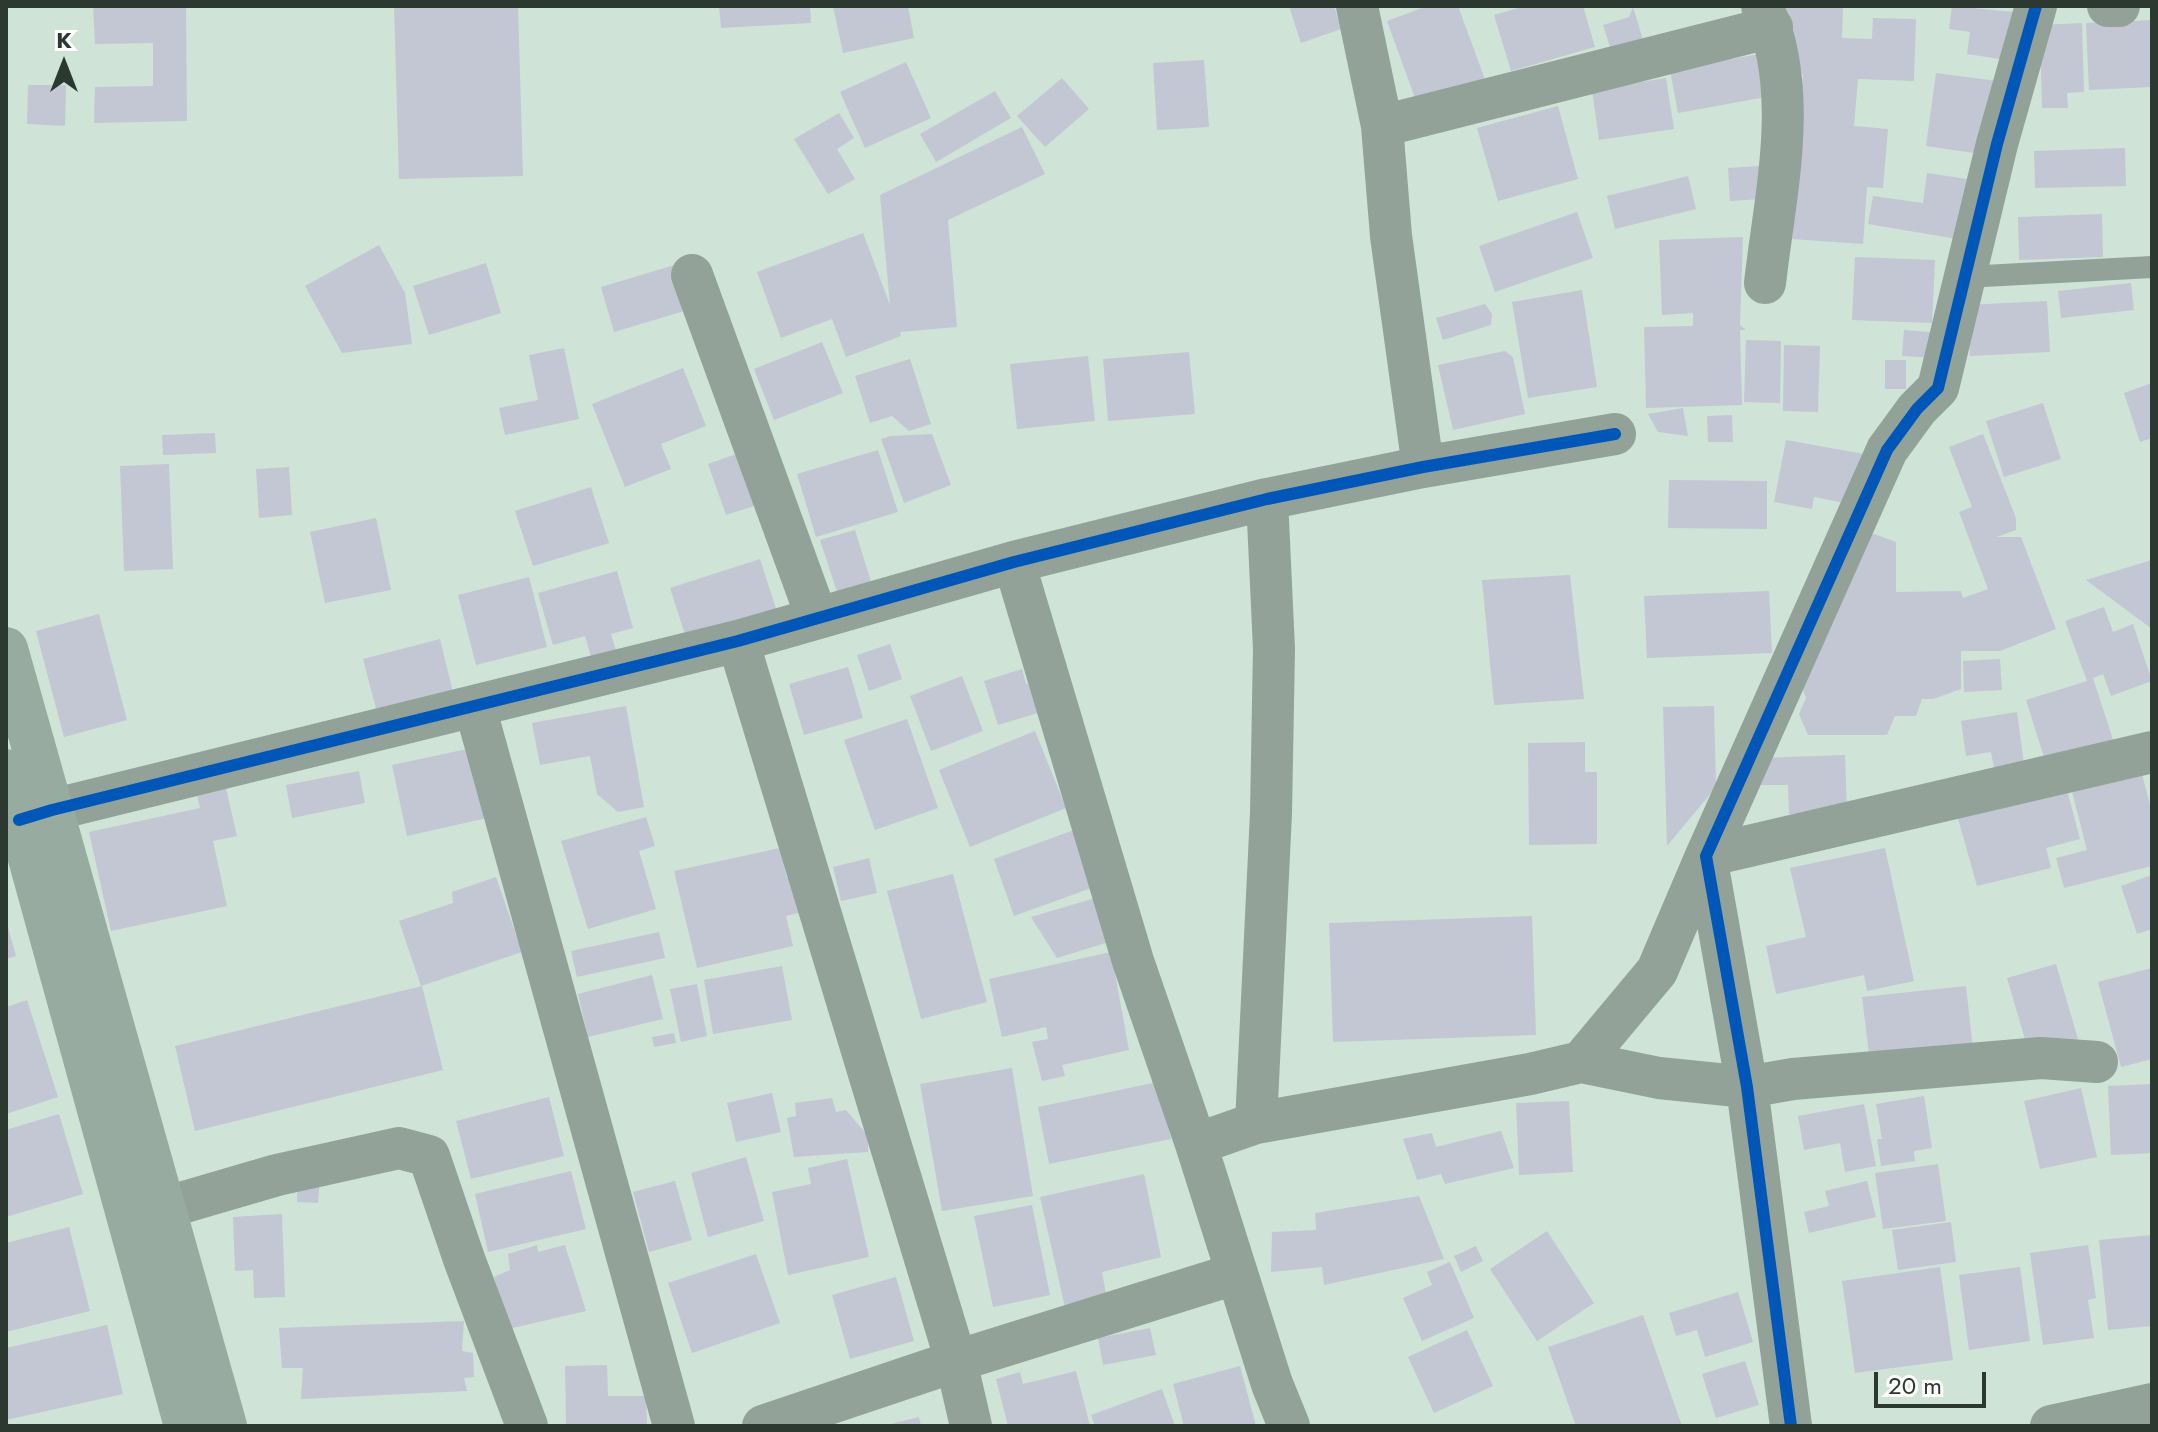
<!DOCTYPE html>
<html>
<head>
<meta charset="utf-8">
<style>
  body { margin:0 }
  #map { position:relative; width:2158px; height:1432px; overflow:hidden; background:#cfe3d7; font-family:Jost,sans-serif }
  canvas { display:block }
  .frame { position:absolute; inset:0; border:8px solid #2b3930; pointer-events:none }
  .north { position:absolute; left:24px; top:24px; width:80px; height:80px; -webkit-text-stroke:6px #fff; paint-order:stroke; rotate:0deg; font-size:22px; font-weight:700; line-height:32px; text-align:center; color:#2b3930 }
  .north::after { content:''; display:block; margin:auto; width:28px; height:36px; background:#2b3930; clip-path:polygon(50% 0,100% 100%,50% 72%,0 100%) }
  .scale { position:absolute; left:1874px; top:1372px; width:112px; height:36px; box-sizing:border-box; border:4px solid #2b3930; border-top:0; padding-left:10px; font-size:24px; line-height:28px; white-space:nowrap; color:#2b3930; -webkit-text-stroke:6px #fff; paint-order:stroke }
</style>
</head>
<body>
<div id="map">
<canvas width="2158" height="1432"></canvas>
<div class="frame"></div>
<div class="north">K</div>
<div class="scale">20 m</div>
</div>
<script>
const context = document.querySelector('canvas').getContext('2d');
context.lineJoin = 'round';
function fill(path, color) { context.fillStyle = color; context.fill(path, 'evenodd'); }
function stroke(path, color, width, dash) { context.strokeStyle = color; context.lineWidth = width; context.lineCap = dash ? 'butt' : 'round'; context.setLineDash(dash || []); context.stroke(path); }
fill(new Path2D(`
  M93 6H186L187 121 94 123 95 87 153 86V43L95 44Z
  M394 6H518L523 176 399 179Z
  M719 6H810L811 23 721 28Z
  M833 6H908L914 38 843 53Z
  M1289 6H1334L1341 29 1301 43Z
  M1427 6H1458L1487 85 1419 109 1387 21Z
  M1525 6H1583L1595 47 1511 71 1494 15Z
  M1783 6H1843L1842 38 1872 39 1873 18 1916 19 1914 81 1858 79 1854 126 1888 129 1883 188 1867 187 1863 244 1792 239 1803 76Z
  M1952 6 2014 12 2007 60 1967 54 1970 32 1949 29Z
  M1633 7 1644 43 1612 53 1603 25 1629 17Z
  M2152 20V87L2089 90 2086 23Z
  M2082 23 2084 92 2067 93 2068 108H2042L2040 25Z
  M1759 54 1766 97 1678 113 1670 70Z
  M1204 60 1209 127 1157 130 1153 63Z
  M906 62 931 118 865 148 840 92Z
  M1936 73 1997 81 1987 155 1926 146Z
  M1062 78 1089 109 1045 147 1017 116Z
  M1666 78 1674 129 1599 140 1592 90Z
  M28 85H66L65 126 27 124Z
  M995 91 1011 118 936 162 920 134Z
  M1558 106 1578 179 1498 201 1477 128Z
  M839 113 854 138 837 149 855 179 828 194 794 139Z
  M1022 127 1045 174 948 220 957 327 900 332 901 336 846 357 832 319 781 338 757 272 863 233 890 305 880 195Z
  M2125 148 2126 186 2035 188 2034 151Z
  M1759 166 1761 199 1730 201 1728 168Z
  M1927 173 1967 179 1957 239 1868 224 1873 196 1923 203Z
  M1688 176 1696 209 1615 229 1607 196Z
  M1577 212 1593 258 1495 292 1479 246Z
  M2102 214 2103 257 2019 260 2018 217Z
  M1743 237 1740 325 1746 330H1740L1742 405 1646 408 1644 327 1693 326V313L1662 315 1659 240Z
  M379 245 405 293 412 344 342 353 305 286Z
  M1855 257 1935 260 1932 323 1852 320Z
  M486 263 501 313 429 335 413 286Z
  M681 263 694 308 614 332 601 287Z
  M2131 283 2134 310 2061 318 2058 291Z
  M1582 290 1597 387 1528 398 1512 302Z
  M2047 301 2050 352 1970 356 1967 305Z
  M1485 304 1492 314 1491 325 1443 340 1436 318Z
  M1904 330 1941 333 1939 358 1902 356Z
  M1746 340 1781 341 1780 403 1744 402Z
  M822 342 843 393 774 420 754 369Z
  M1784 345 1820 346 1818 412 1783 411Z
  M564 348 579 419 505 435 499 408 538 400 529 355Z
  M1505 351 1513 357 1525 414 1453 430 1438 365Z
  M1189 352 1195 414 1108 421 1103 359Z
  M1088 356 1095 421 1017 429 1010 364Z
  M910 359 931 424 909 431 892 416 870 423 855 376Z
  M1885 360H1906V389H1885Z
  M683 368 706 426 661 444 671 469 625 487 592 404Z
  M2152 383V438L2140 442 2124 393Z
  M2043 403 2061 459 2004 477 1986 421Z
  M1683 408 1688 436 1658 432 1648 414Z
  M1732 415 1733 442H1708L1707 416Z
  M215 433 216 453 163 455 162 435Z
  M932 434 951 485 904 503 881 439 891 436Z
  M1983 434 2016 518V530L1996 537H2021L2056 629 2000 651H1961V689L1933 699H1922L1916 716H1895L1887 735H1808L1799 714 1806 698 1800 682 1858 528 1896 542V592L1961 591 1963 598 1988 589 1959 512 1972 507 1949 447Z
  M1786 440 1870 455 1845 503 1814 497 1812 509 1774 502Z
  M878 450 898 512 816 537 797 474Z
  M742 452 760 504 726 515 708 464Z
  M169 464 173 569 124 571 120 466Z
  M289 467 292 515 259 518 256 469Z
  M1669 480 1767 481V529L1668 528Z
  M591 487 609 543 533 566 515 511Z
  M376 518 391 590 325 603 310 532Z
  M855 530 872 585 838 595 820 540Z
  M760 559 779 618 689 647 670 588Z
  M2152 560V629L2086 580Z
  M617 571 633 628 611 634 618 657 593 664 585 636 553 645 538 593Z
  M1570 575 1584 699 1494 705 1482 580Z
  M529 577 547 647 476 665 458 595Z
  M1769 591 1772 653 1647 658 1644 596Z
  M2104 607 2113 632 2133 624 2152 681 2111 696 2103 674 2093 678 2117 752 2049 773 2026 700 2087 681 2065 621Z
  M99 614 127 720 64 737 36 631Z
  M440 639 455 701 379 720 363 659Z
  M890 644 902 679 869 691 857 655Z
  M2000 659 2002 690 1964 692 1963 661Z
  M848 667 863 718 804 735 789 684Z
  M1022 669 1026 684 1034 682 1044 711 998 725 984 681Z
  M962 676 983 731 931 751 910 696Z
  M626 706 644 807 618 812 597 794 590 756 540 765 532 723Z
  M1714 706 1716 787 1667 846 1663 707Z
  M2017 712 2024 764 1994 768 1991 752 1966 756 1961 721Z
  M907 719 938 808 875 830 844 740Z
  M1035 731 1066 808 970 847 939 770Z
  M1585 742V772H1597V844L1529 845 1528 743Z
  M472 748 487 818 407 836 392 765Z
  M1845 755 1847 813 1789 814 1788 785H1760L1759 758Z
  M2141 770 2152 813V866L2064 888 2056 858 2087 850 2070 784Z
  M359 771 365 803 292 818 286 785Z
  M225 784 237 836 213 841 227 906 111 931 89 832 200 808 196 790Z
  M2066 786 2080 839 2046 848 2051 868 1977 886 1957 815Z
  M646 817 655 846 639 851 656 909 588 929 561 841Z
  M1074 830 1094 887 1014 916 994 859Z
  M780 848 787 878 804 879 811 910 786 916 793 946 697 968 674 871Z
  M1885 848 1914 981 1867 991 1864 975 1776 994 1766 946 1806 937 1790 868Z
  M869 858 877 893 841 901 833 867Z
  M953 874 987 1002 921 1019 887 891Z
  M2152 875V929L2137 934 2121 886Z
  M496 877 522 952 421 986 399 921 453 903 452 892Z
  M1095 898 1109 942 1057 958 1031 917Z
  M1532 916 1536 1035 1333 1042 1329 923Z
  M6 920 16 956 6 959Z
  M659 932 665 958 577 977 571 951Z
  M1111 952 1129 1050 1062 1065 1065 1076 1042 1081 1032 1042 1048 1039 1046 1027 1002 1037 989 979Z
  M2056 964 2078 1039 2029 1053 2007 978Z
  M782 966 792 1020 713 1034 704 980Z
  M2152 968V1059L2121 1067 2098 982Z
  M652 975 663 1019 588 1037 578 994Z
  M697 984 707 1036 681 1042 670 989Z
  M422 986 443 1070 195 1131 175 1046Z
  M1966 986 1973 1050 1870 1062 1862 997Z
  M27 1000 58 1097 6 1114V1007Z
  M674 1033 676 1043 654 1047 652 1037Z
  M1012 1068 1033 1196 942 1211 920 1084Z
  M1158 1082 1171 1139 1049 1164 1038 1107Z
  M2152 1084V1153L2111 1155 2108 1086Z
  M2081 1088 2097 1157 2040 1169 2024 1101Z
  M772 1093 781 1132 736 1142 727 1103Z
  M1924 1096 1932 1148 1914 1151 1915 1161 1881 1166 1877 1139H1882L1876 1104Z
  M549 1097 564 1156 471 1179 456 1121Z
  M832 1098 836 1112 846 1110 868 1136V1152L794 1157 787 1118 796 1116 795 1103Z
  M1569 1101 1573 1172 1519 1175 1516 1103Z
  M1864 1104 1876 1166 1845 1172 1840 1143 1804 1150 1798 1116Z
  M59 1114 83 1194 6 1217V1130Z
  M1501 1131 1514 1168 1445 1184 1441 1174 1417 1180 1403 1139 1432 1133 1436 1147Z
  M746 1157 764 1221 708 1237 691 1173Z
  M847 1159 869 1257 788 1275 772 1192 811 1184 808 1168Z
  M1938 1164 1946 1221 1883 1229 1875 1173Z
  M571 1171 586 1229 488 1252 475 1194Z
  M1144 1174 1161 1257 1102 1272 1107 1300 1066 1312 1040 1197Z
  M298 1176 320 1177 318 1203 297 1202Z
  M675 1181 692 1240 649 1252 633 1192Z
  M1867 1181 1876 1217 1809 1233 1804 1212 1829 1206 1825 1191Z
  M1419 1196 1444 1259 1324 1285 1322 1267 1271 1272 1272 1232 1316 1230 1315 1213Z
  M1032 1205 1050 1295 993 1307 974 1216Z
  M282 1214 285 1297 254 1298 253 1270 235 1271 233 1217Z
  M1951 1222 1956 1262 1898 1270 1892 1230Z
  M69 1227 90 1311 6 1332V1243Z
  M1547 1231 1594 1303 1537 1341 1490 1269Z
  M2152 1235V1326L2108 1330 2099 1240Z
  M537 1245 538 1252 565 1245 586 1311 508 1329 494 1277 510 1270 508 1254Z
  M2088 1245 2096 1298 2088 1300 2094 1338 2043 1345 2030 1253Z
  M1476 1246 1483 1261 1461 1272 1454 1256Z
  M756 1254 780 1323 692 1353 668 1283Z
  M1450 1262 1474 1318 1422 1341 1403 1298 1432 1285 1427 1272Z
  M1940 1267 1953 1360 1855 1373 1842 1281Z
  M2020 1267 2030 1341 1969 1350 1959 1275Z
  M896 1277 914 1341 850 1359 832 1295Z
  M1738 1292 1753 1342 1705 1357 1697 1330 1676 1336 1669 1313Z
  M1643 1315 1682 1426H1576L1548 1347Z
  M464 1321 462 1351 473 1353 474 1377 464 1378 467 1391 301 1399 303 1368H282L279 1328Z
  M107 1325 123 1394 6 1420V1348Z
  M1150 1328 1156 1355 1103 1365 1098 1338Z
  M1467 1330 1493 1386 1434 1413 1408 1357Z
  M1745 1361 1759 1405 1716 1418 1702 1374Z
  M607 1365 608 1396H646L647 1426H566L565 1366Z
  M1240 1366 1256 1426H1184L1173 1384Z
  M1076 1371 1090 1426H1008L996 1379 1020 1372 1023 1384Z
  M1162 1389 1175 1426H1095L1091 1415Z
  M919 1417 921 1426H887V1425Z`), '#c2c7d3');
stroke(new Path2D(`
  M1965 277 2152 267`), '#93a299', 22);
stroke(new Path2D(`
  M1357 6 1382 126 1391 236 1423 467
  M1762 6C1801 91 1775 194 1765 283
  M2108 6H2119
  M1382 126 1772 27
  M692 275 817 618
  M1014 562 1133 961 1196 1144 1272 1384 1289 1426
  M738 641 956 1361 971 1426
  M475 707 674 1426
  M19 820 52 810 738 641 1014 562 1267 499 1423 467 1615 434
  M1581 1062 1657 971 1706 856 2152 752
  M1256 1123 1271 813 1274 649 1267 499
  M1196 1144 1256 1123 1530 1074 1581 1062 1659 1078 1747 1087 1793 1079 2041 1058 2097 1062
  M164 1208 277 1175 399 1148 429 1156 464 1259 527 1426
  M763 1426 956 1361 1235 1274
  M1791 1426 1747 1087 1706 856 1887 450 1917 409 1938 388 1997 144 2036 6
  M2051 1426 2152 1404`), '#93a299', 42);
stroke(new Path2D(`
  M6 649 225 1426
  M6 771 186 1426`), '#98aba0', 44);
stroke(new Path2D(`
  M19 820 52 810 738 641 1014 562 1267 499 1423 467 1615 434
  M1791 1426 1747 1087 1706 856 1887 450 1917 409 1938 388 1997 144 2036 6`), '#0057b8', 12);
</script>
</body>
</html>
